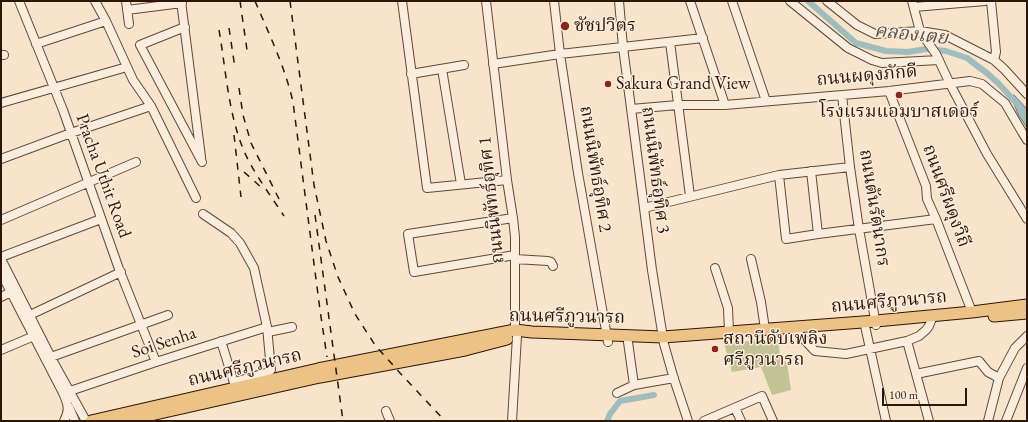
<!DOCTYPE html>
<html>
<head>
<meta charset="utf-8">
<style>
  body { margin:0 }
  #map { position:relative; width:1028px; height:422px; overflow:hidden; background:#f7e4cb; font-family:"EB Garamond",serif }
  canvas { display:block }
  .frame { position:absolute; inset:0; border:2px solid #2e1606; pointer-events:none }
  .scale { position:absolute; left:882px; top:388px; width:85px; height:18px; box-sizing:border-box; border:2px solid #2e1606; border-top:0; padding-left:5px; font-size:12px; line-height:14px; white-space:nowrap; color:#2e1606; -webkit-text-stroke:3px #faeddd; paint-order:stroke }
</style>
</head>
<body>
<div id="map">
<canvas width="1028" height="422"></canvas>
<div class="frame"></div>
<div class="scale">100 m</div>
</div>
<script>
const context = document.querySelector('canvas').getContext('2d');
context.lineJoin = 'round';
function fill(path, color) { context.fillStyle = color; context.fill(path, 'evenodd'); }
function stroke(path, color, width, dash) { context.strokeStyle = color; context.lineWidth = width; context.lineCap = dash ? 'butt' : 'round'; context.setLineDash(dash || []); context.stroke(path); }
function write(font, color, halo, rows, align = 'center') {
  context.font = font + ' "EB Garamond","Noto Serif Thai",serif'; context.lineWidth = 3; context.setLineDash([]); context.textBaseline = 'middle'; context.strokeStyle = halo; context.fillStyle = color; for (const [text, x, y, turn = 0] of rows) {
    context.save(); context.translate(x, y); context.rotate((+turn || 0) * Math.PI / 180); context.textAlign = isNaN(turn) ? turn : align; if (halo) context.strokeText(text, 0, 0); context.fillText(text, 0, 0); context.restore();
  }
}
fill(new Path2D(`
  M778 339 780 356 787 363 791 390 772 395 761 367 732 372 724 343Z`), '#c1c394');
const water = new Path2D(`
  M1014 95 1027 109V128L1018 114 1014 104 1010 99Z`);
fill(water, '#9fbdbe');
stroke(water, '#727a74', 1);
stroke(new Path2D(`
  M808 1 856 43 886 51 908 52 926 49 946 51 967 58 988 74 1000 85 1027 115
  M607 421 610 414 620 401 654 395`), '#9fbdbe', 6);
const minor = new Path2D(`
  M19 1 63 110 119 269 156 362
  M95 1 106 21 133 80 151 106 196 198
  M126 1 129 24
  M181 1 201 157
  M402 1 427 188 507 180
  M486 1 507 180 513 218 515 237V330L517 336 512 421
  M554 1 560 54 578 173 608 342
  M619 1 623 47 644 208 652 270 664 344 674 379 688 421
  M690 1 725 105
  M732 1 766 101
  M790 1 848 48 872 60 882 63 939 60
  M827 1 857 25 875 34 920 31 945 35 994 60 1004 69 1027 94
  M912 1 920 31 936 54 950 84 987 154 1027 219
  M991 1 996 52 994 60
  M914 7 985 1
  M127 10 182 3
  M185 27 140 45 202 162
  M670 42 690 196
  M36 44 106 21
  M1 55H4
  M493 64 560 54 703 38
  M442 69 461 184
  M411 74 464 65
  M889 91 926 186 927 199 936 219 972 312
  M842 95 850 167 859 229 876 325
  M1 103 127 67
  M631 109 678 105H725L889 91 970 81 982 84 1005 103 1022 132 1027 140
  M1 159 71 133 151 106
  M811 171 818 234
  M779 175 786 239 818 234 936 219
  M644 208 779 175 850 167
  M203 214 231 233 240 243 254 268 267 327 271 370 269 372 234 382
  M513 218 408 234 414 272 515 255
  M1 220 136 162
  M1 257 101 219
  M1 259 55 365 86 421
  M515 259 548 261 551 262 553 266
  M751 259 761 302 765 329
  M715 268 728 308 729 332
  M1 273 63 393C68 404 70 410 64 421
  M1 297 11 292
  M30 315 121 272
  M865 326 886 421
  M268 332 292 327
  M797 332 815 351 846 354 907 341 919 336 926 330 929 326 931 321
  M221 341 235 386
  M907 341 929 421
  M628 342 634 385
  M1 350 34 336
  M51 357 168 315
  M916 374 979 361 988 372 999 378
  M70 391 156 362 267 327
  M617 393 634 385 674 378
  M69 407 75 421
  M735 408 741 421
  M386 411 390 421
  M704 421 762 396 773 421
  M988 421 999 378 1015 348 1027 336
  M1006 421 1027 368`);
const major = new Path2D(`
  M994 316 1027 313
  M91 421 318 369 515 330 532 332 663 337 876 321 972 312 1027 305
  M124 421 320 377 465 350 507 339`);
stroke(minor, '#604a37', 10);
stroke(major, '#2e1606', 13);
stroke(minor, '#faeddd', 8);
stroke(major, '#ecc286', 11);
stroke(new Path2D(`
  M240 1 247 50
  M255 1C269 34 285 67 293 102L320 310 327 357
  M290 1 314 185 326 241 338 277 355 314 375 345 400 373 445 421
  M229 28 235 68
  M219 30C226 70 228 113 244 151 253 172 271 196 284 216
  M239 88 243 115 251 143 280 201
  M234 135 241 197
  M244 172 262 188
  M315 215 343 421`), '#2e1606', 1.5, [7, 7]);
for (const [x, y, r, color] of [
  [565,26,5,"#8f2418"],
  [608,84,4,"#8f2418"],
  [899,95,4,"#8f2418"],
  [715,349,4,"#8f2418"]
]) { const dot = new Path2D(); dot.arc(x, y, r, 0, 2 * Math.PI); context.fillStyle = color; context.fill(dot); stroke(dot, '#faeddd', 1.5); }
write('18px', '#2e1606', '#faeddd', [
  ["ชัชปวิตร",574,26],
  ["Sakura Grand View",616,84],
  ["โรงแรมแอมบาสเดอร์",899,112,"center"],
  ["สถานีดับเพลิง",723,339],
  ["ศรีภูวนารถ",723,360]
], 'left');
write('18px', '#2e1606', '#faeddd', [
  ["ถนนผดุงภักดี",867,76,-5],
  ["ถนนนิพัทธ์อุทิศ 2",595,169,81],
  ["ถนนนิพัทธ์อุทิศ 3",655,170,83],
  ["Pracha Uthit Road",103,176,70],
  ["ถนนศรีผดุงวิถี",946,196,70],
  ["ถนนนิพัทธ์อุทิศ 1",492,200,-96],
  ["ถนนตันรัตนากร",874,208,81],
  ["ถนนศรีภูวนารถ",889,302,-5],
  ["ถนนศรีภูวนารถ",567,317,1],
  ["Soi Senha",164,343,-18],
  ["ถนนศรีภูวนารถ",245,368,-13]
]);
write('italic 19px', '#565046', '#faeddd', [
  ["คลองเตย",911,35,6]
]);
</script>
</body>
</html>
